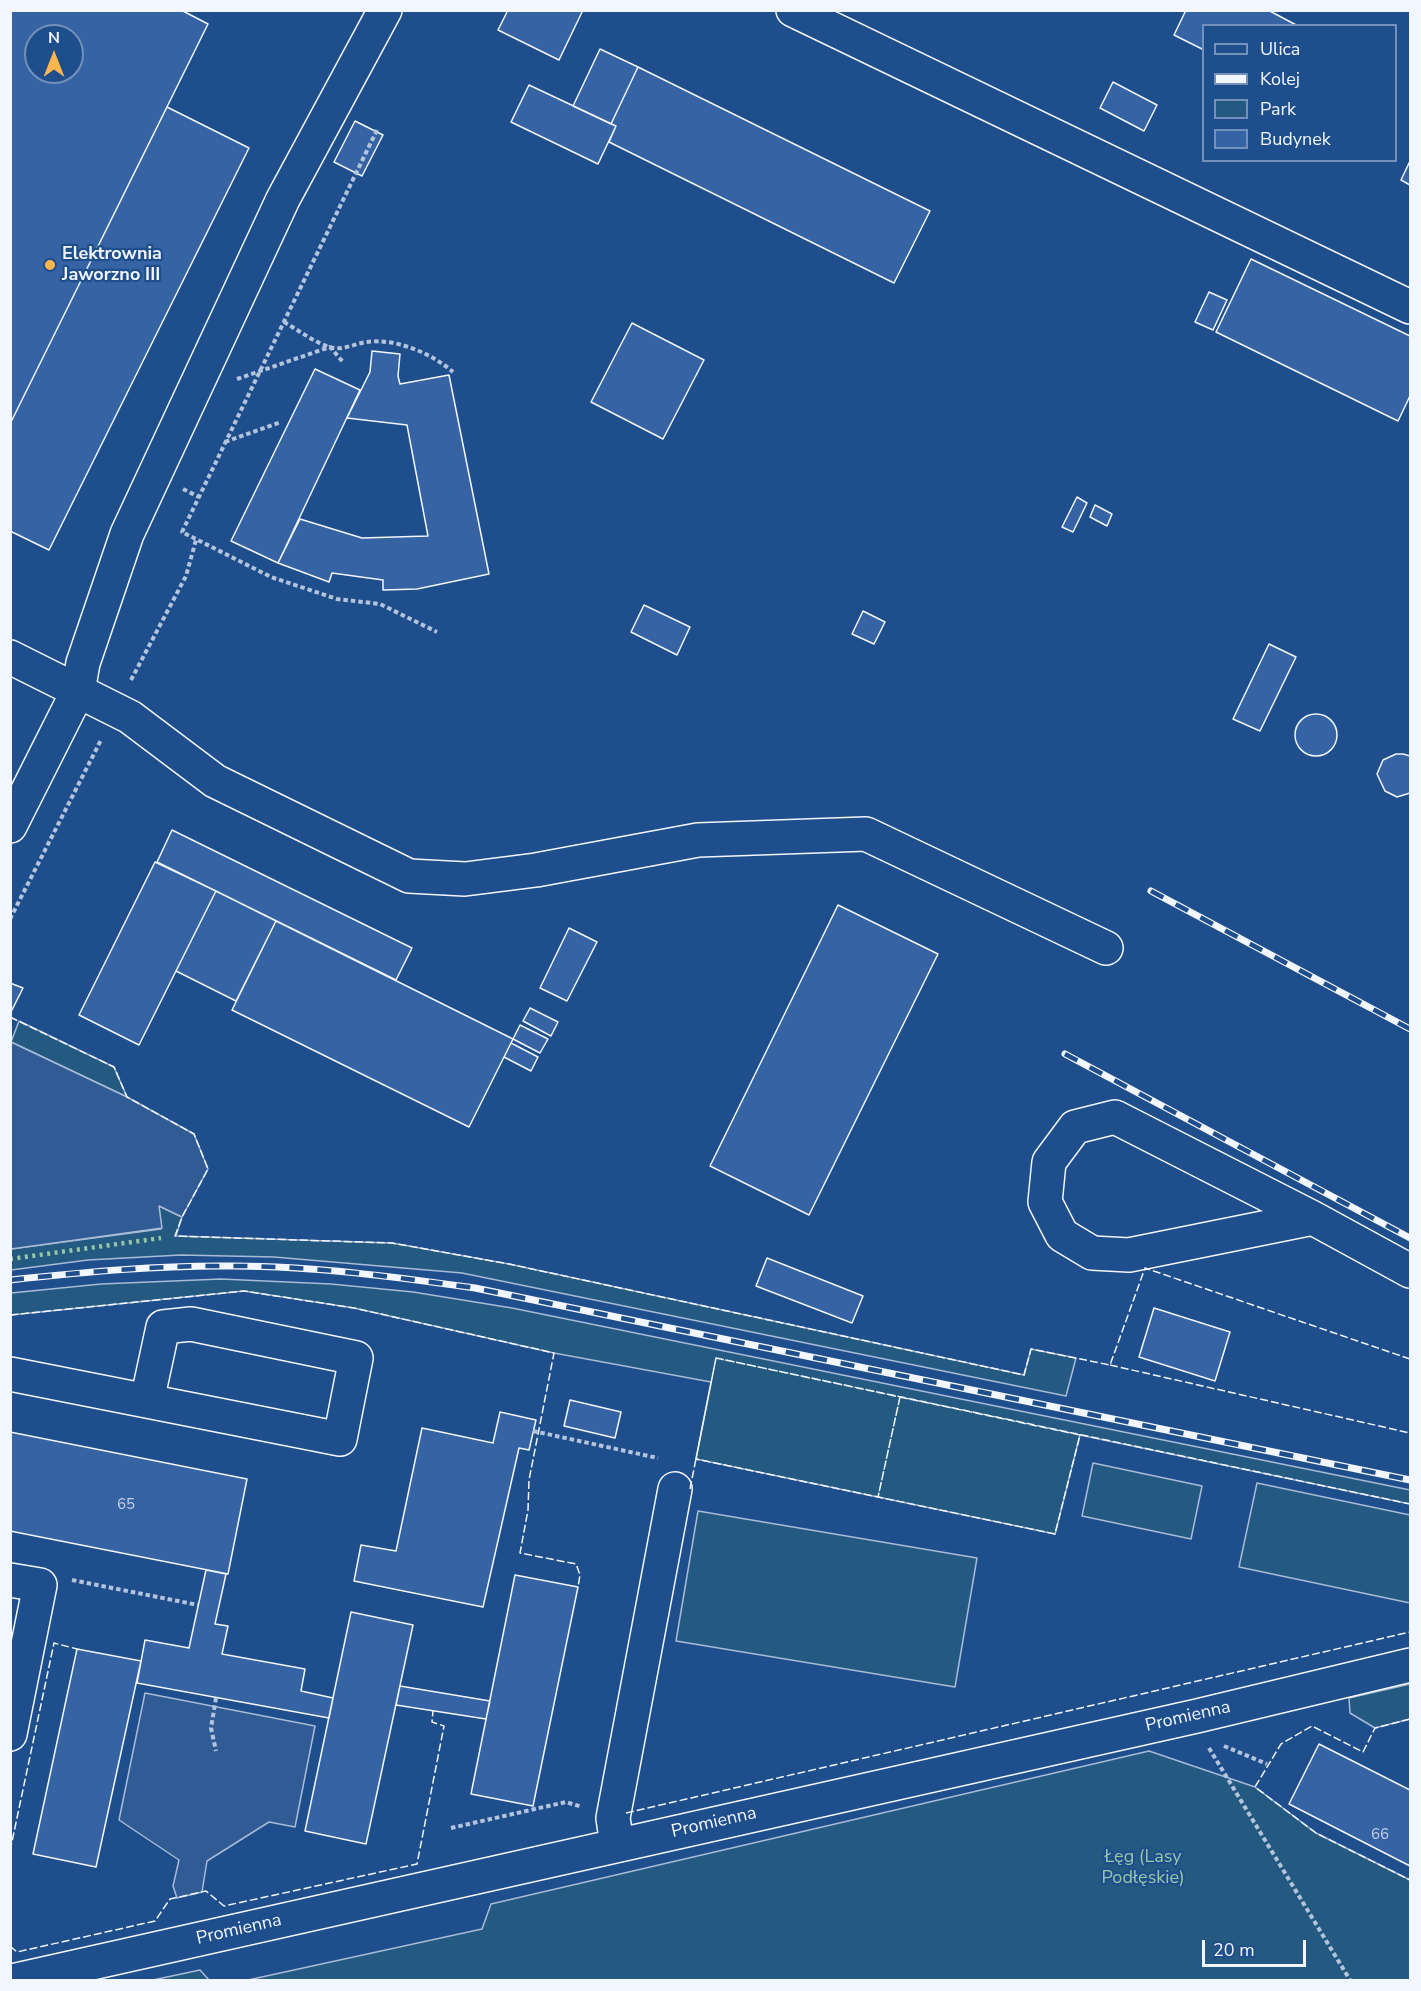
<!DOCTYPE html>
<html>
<head>
<meta charset="utf-8">
<style>
  body { margin:0 }
  #map { position:relative; width:1421px; height:1991px; overflow:hidden; background:#1f4e8c; font-family:"Nunito Sans",sans-serif }
  canvas { display:block }
  .frame { position:absolute; inset:0; border:12px solid #f2f6ff; pointer-events:none }
  .legend { position:absolute; left:1202px; top:24px; width:195px; height:138px; box-sizing:border-box; background:#1f4e8c; border:2px solid #7391ba; margin:0; padding:8px 10px; list-style:none; font-size:18px; color:#f2f6ff }
  .legend li { display:flex; align-items:center; gap:12px; height:30px }
  .legend b { width:30px; border:2px solid #7391ba }
  .north { position:absolute; left:24px; top:24px; width:60px; height:60px; box-sizing:border-box; background:#1f4e8c; border:2px solid #7391ba; border-radius:50%; rotate:0deg; font-size:16px; font-weight:700; line-height:24px; text-align:center; color:#f2f6ff }
  .north::after { content:''; display:block; margin:auto; width:21px; height:27px; background:#ffb74d; clip-path:polygon(50% 0,100% 100%,50% 72%,0 100%) }
  .scale { position:absolute; left:1202px; top:1940px; width:104px; height:27px; box-sizing:border-box; border:3px solid #f2f6ff; border-top:0; padding-left:8px; font-size:18px; line-height:21px; white-space:nowrap; color:#f2f6ff; -webkit-text-stroke:4px #1f4e8c; paint-order:stroke }
</style>
</head>
<body>
<div id="map">
<canvas width="1421" height="1991"></canvas>
<div class="frame"></div>
<ul class="legend">
<li><b style="height:8px;background:#1f4e8c"></b>Ulica</li>
<li><b style="height:8px;background:#f2f6ff"></b>Kolej</li>
<li><b style="height:16px;background:#245a82"></b>Park</li>
<li><b style="height:16px;background:#3563a3"></b>Budynek</li>
</ul>
<div class="north">N</div>
<div class="scale">20 m</div>
</div>
<script>
const context = document.querySelector('canvas').getContext('2d');
context.lineJoin = 'round';
function fill(path, color) { context.fillStyle = color; context.fill(path, 'evenodd'); }
function stroke(path, color, width, dash) { context.strokeStyle = color; context.lineWidth = width; context.lineCap = dash ? 'butt' : 'round'; context.setLineDash(dash || []); context.stroke(path); }
function write(font, color, halo, rows, align = 'center') {
  context.font = font + ' "Nunito Sans",sans-serif'; context.lineWidth = 4.5; context.setLineDash([]); context.textBaseline = 'middle'; context.strokeStyle = halo; context.fillStyle = color; for (const [text, x, y, turn = 0] of rows) {
    context.save(); context.translate(x, y); context.rotate((+turn || 0) * Math.PI / 180); context.textAlign = isNaN(turn) ? turn : align; if (halo) context.strokeText(text, 0, 0); context.fillText(text, 0, 0); context.restore();
  }
}
const green = new Path2D(`
  M19 1021 114 1067 127 1097 11 1042Z
  M159 1206 182 1217 176 1236 392 1243 509 1264 1024 1375 1031 1349 1076 1358 1066 1396 462 1273 274 1257 181 1255 88 1260 11 1270V1249L161 1229Z
  M221 1279 331 1284 413 1292 512 1308 1410 1490V1504L1080 1435 1055 1534 696 1459 711 1382 554 1353 354 1308 244 1291 11 1315V1293L101 1284Z
  M1093 1463 1202 1486 1191 1539 1082 1516Z
  M1257 1483 1410 1515V1603L1239 1567Z
  M698 1511 977 1558 955 1687 676 1641Z
  M1410 1684V1719L1375 1728 1350 1713 1349 1698Z
  M1149 1751 1255 1787 1316 1833 1410 1880V1980H248L482 1929 491 1904Z
  M200 1970 209 1980H153Z`);
fill(green, '#245a82');
stroke(green, '#a8bbd7', 1.5);
const parking = new Path2D(`
  M11 1042 127 1097 194 1134 208 1169 182 1217 159 1206 162 1228 11 1249Z
  M145 1693 315 1726 295 1827 269 1822 207 1861 202 1892 177 1898 173 1886 179 1860 119 1820Z`);
fill(parking, '#305b95');
stroke(parking, '#a8bbd7', 1.5);
const building = new Path2D(`
  M10 10H181L208 24 10 424ZM36 36H72V72H36Z
  M508 10H583L559 60 498 30Z
  M1186 10H1268L1298 26H1204V50L1174 35Z
  M600 49 638 67 611 124 573 106Z
  M638 67 930 211 894 283 609 142 616 126 611 124Z
  M1113 82 1157 105 1144 131 1100 108Z
  M529 85 616 126 598 164 511 122Z
  M167 107 249 148 49 550 10 531V424Z
  M355 121 383 135 362 176 334 162Z
  M1410 161V185L1401 180Z
  M1251 259 1410 336V396L1398 421 1216 332Z
  M1209 292 1227 300 1213 330 1195 322Z
  M632 323 704 360 663 439 591 402Z
  M372 351 400 354 398 376 400 384 449 375 489 574 417 589 383 590V580L332 573 329 582 278 563 300 519 362 538 428 536 407 425 347 418 370 372Z
  M315 369 360 390 278 563 231 541Z
  M1077 497 1087 503 1073 532 1062 527Z
  M1095 505 1112 514 1107 526 1090 517Z
  M644 605 690 627 677 655 631 632Z
  M863 611 885 622 874 644 852 634Z
  M1269 644 1296 657 1260 731 1233 719Z
  M1295 735a21 21 0 1 1 42 0a21 21 0 1 1-42 0Z
  M1403 754 1410 756V793L1397 797 1385 791 1377 774 1383 760 1396 754Z
  M172 830 412 948 396 980 157 862Z
  M155 862 216 891 139 1045 79 1015Z
  M216 891 276 921 236 1001 176 971Z
  M838 905 938 954 809 1215 710 1166Z
  M276 921 513 1039 469 1127 232 1010Z
  M569 928 597 942 567 1001 540 988Z
  M10 983 23 988 10 1014Z
  M530 1008 558 1022 551 1036 523 1021Z
  M520 1025 548 1039 540 1053 513 1039Z
  M511 1043 538 1057 531 1071 504 1057Z
  M767 1258 863 1296 852 1323 756 1286Z
  M1154 1308 1230 1332 1215 1381 1139 1357Z
  M570 1400 621 1412 615 1438 564 1426Z
  M500 1412 536 1420 529 1450 519 1448 483 1607 354 1581 361 1545 396 1551 422 1428 493 1443Z
  M10 1432 247 1479 228 1574 10 1531Z
  M206 1570 226 1574 215 1624 228 1626 222 1654 305 1669 301 1691 333 1698 329 1718 137 1683 145 1640 189 1648Z
  M515 1575 578 1587 533 1806 471 1794Z
  M351 1612 413 1625 366 1844 305 1831Z
  M77 1649 141 1661 96 1867 33 1854Z
  M400 1686 490 1701 486 1719 396 1705Z
  M1319 1744 1410 1790V1866L1289 1804Z`);
fill(building, '#3563a3');
stroke(building, '#f2f6ff', 1.5);
const minor = new Path2D(`
  M793 10 1410 307
  M10 657 130 717 215 781 409 876 465 879 536 870 698 840 866 834 1106 948
  M10 826 78 691 83 663 127 534 283 199 385 10
  M1313 1218 1129 1255 1092 1253 1062 1235 1045 1202 1049 1162 1075 1127 1115 1117 1313 1218 1410 1271
  M10 1374 340 1439 356 1358 191 1324 163 1327 147 1401
  M10 1580 40 1585 10 1734
  M617 1845 613 1818 675 1489
  M16 1980 1197 1716 1410 1665`);
stroke(minor, '#f2f6ff', 36);
stroke(new Path2D(`
  M377 130 182 532 271 577 337 599 380 604 437 632
  M284 322C298 330 314 342 329 347 342 351 354 344 366 342 396 338 431 353 453 372
  M237 379 330 347 343 362
  M225 442 281 422
  M183 489 199 497
  M131 680 186 576 196 540
  M10 919 101 740
  M533 1431 658 1458
  M72 1580 198 1605
  M216 1698 211 1728 216 1751
  M1224 1746 1267 1764
  M1209 1748 1350 1980
  M451 1828 566 1802 582 1807`), '#b3c4dc', 4, [4.5, 3]);
stroke(minor, '#1f4e8c', 33);
const rail = new Path2D(`
  M1151 891 1410 1029
  M1065 1054 1410 1238
  M10 1280C85 1272 159 1265 234 1266 315 1266 395 1277 475 1288L1410 1480`);
stroke(rail, '#f2f6ff', 7);
stroke(rail, '#1f4e8c', 4.5, [14]);
stroke(new Path2D(`
  M10 1259 161 1238`), '#97c8a6', 4.5, [3, 4.5]);
stroke(new Path2D(`
  M10 1017 114 1067 127 1097 194 1134 208 1169 182 1217 175 1236 392 1243 509 1264 1024 1375 1031 1349 1110 1365 1145 1268 1410 1359
  M10 1315 244 1291 354 1308 554 1353 529 1480 528 1510 520 1553 576 1564 580 1575 578 1587
  M716 1358 900 1397 878 1497 696 1459Z
  M1110 1365 1410 1433
  M900 1397 1080 1435 1055 1534 878 1497Z
  M690 1489 716 1358 1410 1504
  M1410 1719 1375 1728 1363 1752 1312 1726 1281 1744 1255 1787 1316 1833 1410 1880
  M626 1813 1410 1632
  M10 1851 54 1643 77 1649
  M10 1946 17 1952 155 1921 170 1899 206 1891 224 1906 417 1864 444 1726 432 1722 433 1711`), '#f2f6ff', 1.5, [8, 3]);
for (const [x, y, r, color] of [
  [50,265,6,"#ffb74d"]
]) { const dot = new Path2D(); dot.arc(x, y, r, 0, 2 * Math.PI); context.fillStyle = color; context.fill(dot); stroke(dot, '#1f4e8c', 2); }
write('15px', '#c3d1e8', null, [
  ["65",126,1505],
  ["66",1380,1835]
]);
write('bold 18px', '#f2f6ff', '#1f4e8c', [
  ["Elektrownia",62,255],
  ["Jaworzno III",62,276]
], 'left');
write('18px', '#f2f6ff', '#1f4e8c', [
  ["Promienna",1188,1717,-13],
  ["Promienna",714,1823,-13],
  ["Promienna",239,1930,-13]
]);
write('18px', '#97c8a6', '#1f4e8c', [
  ["Łęg (Lasy",1143,1858],
  ["Podłęskie)",1143,1879]
]);
</script>
</body>
</html>
